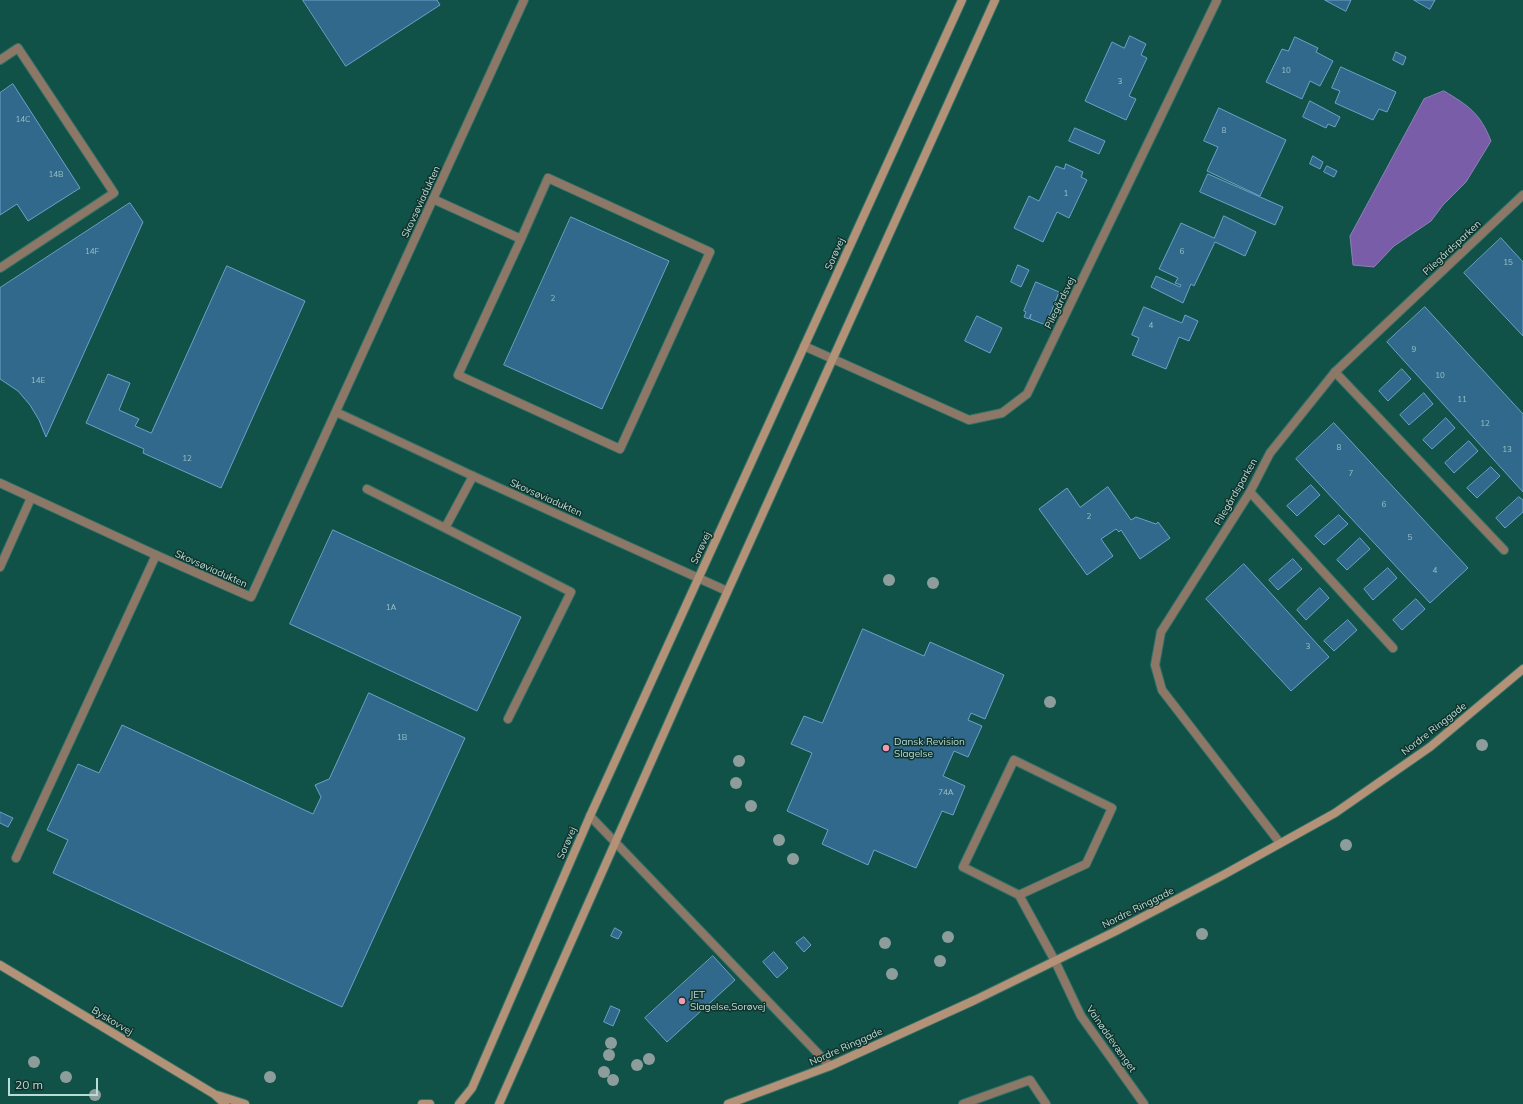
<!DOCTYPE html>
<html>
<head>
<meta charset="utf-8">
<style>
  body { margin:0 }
  #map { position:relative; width:1523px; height:1104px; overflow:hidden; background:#105248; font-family:Mulish,sans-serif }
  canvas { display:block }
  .scale { position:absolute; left:8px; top:1078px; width:90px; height:18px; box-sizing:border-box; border:2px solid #b8ddd5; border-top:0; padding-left:5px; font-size:12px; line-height:14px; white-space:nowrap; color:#b8ddd5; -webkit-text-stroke:3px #12332d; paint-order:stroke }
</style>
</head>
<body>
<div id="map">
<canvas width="1523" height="1104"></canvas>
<div class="scale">20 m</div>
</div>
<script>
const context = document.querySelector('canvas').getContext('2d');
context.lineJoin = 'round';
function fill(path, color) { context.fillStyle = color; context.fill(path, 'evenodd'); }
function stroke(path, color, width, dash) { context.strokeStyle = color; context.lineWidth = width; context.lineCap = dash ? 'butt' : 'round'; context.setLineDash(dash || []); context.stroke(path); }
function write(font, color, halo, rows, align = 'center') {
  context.font = font + ' Mulish,sans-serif'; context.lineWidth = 3; context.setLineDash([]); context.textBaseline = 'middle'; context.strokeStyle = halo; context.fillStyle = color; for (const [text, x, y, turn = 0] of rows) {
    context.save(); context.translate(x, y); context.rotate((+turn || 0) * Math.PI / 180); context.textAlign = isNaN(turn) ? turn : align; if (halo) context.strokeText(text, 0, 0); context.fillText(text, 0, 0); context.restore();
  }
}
const water = new Path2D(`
  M1444 91C1469 106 1480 113 1491 141L1466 182 1443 205 1431 221 1394 246 1374 267 1353 265 1350 236 1424 99Z`);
fill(water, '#795da9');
stroke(water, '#8c83b6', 1);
const building = new Path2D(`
  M303 0H437L440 5 346 66Z
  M1325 0H1351L1346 11Z
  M1414 0H1435L1430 9Z
  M1130 36 1146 44 1141 55 1147 58 1129 96 1136 99 1126 120 1085 101 1112 42 1124 48Z
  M1295 37 1318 48 1316 52 1333 61 1320 86 1310 81 1302 99 1266 82 1282 49 1288 51Z
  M1396 52 1406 57 1403 65 1393 60Z
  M1341 67 1396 92 1387 112 1379 109 1373 120 1335 103 1340 91 1332 88Z
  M13 84 80 188 28 221 17 204 0 215V93Z
  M1310 101 1340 117 1335 127 1328 124 1326 128 1303 117Z
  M1219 108 1286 140 1260 196 1207 171 1218 147 1204 141Z
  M1075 128 1105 141 1099 154 1069 141Z
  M1313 156 1323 162 1320 169 1310 164Z
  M1066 164 1083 172 1081 177 1087 180 1069 218 1057 212 1043 242 1014 228 1029 196 1039 201 1056 166 1064 169Z
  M1327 166 1337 171 1334 177 1324 172Z
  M1208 174 1283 207 1275 225 1200 192Z
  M130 203 143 222 46 437 39 420 30 405 18 391 0 379V288Z
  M1224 216 1256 232 1245 256 1215 242 1194 286 1191 284 1183 303 1151 287 1156 276 1180 287 1181 285 1175 283 1178 278 1159 269 1181 223 1214 238Z
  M571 217 669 261 602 409 504 365Z
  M1501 238 1523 262V336L1464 273Z
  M1018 265 1029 270 1021 287 1011 282Z
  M227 266 305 301 221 488 143 453 144 449 86 423 108 374 130 383 119 410 139 419 135 426 151 433Z
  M1036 282 1059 292 1046 325 1030 319 1031 314 1029 319 1024 317 1026 312 1024 311Z
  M1144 307 1182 323 1185 315 1198 321 1189 341 1179 337 1166 369 1132 355 1139 338 1132 335Z
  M1425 307 1523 414V492L1387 342Z
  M977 316 1002 328 990 353 965 341Z
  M1402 369 1411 379 1388 401 1379 391Z
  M1424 393 1433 404 1409 425 1400 415Z
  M1446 418 1455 428 1432 449 1423 440Z
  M1334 423 1468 568 1430 603 1296 459Z
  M1469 441 1478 451 1454 473 1445 463Z
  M1491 467 1500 476 1477 498 1467 488Z
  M1311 485 1320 495 1297 516 1287 506Z
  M1108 487 1131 520 1136 517 1156 524 1158 522 1170 538 1140 559 1121 530 1119 532 1116 529 1101 539 1113 556 1087 575 1039 509 1067 488 1080 507Z
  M1519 497 1523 500V512L1505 528 1496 518Z
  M1339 515 1348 524 1324 545 1315 536Z
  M333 530 521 617 477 711 290 624Z
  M1360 538 1370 549 1347 570 1337 560Z
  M1293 559 1302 569 1278 590 1269 580Z
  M1244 564 1329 657 1291 691 1206 599Z
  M1388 568 1397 578 1373 600 1364 589Z
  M1320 588 1329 598 1306 620 1297 610Z
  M1416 599 1425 609 1402 630 1393 620Z
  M1348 620 1357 630 1334 651 1324 641Z
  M863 629 924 656 930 642 1004 675 985 719 971 713 968 720 982 726 968 757 954 751 943 776 965 786 953 815 942 811 916 868 874 850 868 865 822 844 828 830 787 811 812 753 791 744 804 716 822 723Z
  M369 693 465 738 342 1007 53 873 68 840 47 830 78 764 99 773 122 725 313 814 321 797 315 785 329 779Z
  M0 812 13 818 8 827 0 823Z
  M615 928 622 932 618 939 611 936Z
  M804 937 811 945 804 952 796 943Z
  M774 952 788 968 777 978 763 962Z
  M713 956 735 980 667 1042 645 1018Z
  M611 1006 620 1010 613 1026 604 1022Z`);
fill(building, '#31698c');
stroke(building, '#6ba2c9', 1);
const lane = new Path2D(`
  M0 60 18 48 114 193 0 268
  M433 199 521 239 458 375 620 449 710 252 548 178 521 239
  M1335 372 1504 550
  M473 476 445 528 571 592 508 719
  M367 489 445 528
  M1250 492 1393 648
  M0 567 31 498
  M590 816 830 1066
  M16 858 156 555
  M1019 895 1086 864 1112 808 1014 760 963 867 1019 895 1055 961
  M963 1104 1030 1080 1046 1104`);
const street = new Path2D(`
  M804 346 969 420 1002 413 1027 394 1217 0
  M336 412 473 476 727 591
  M0 483 156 555 251 597 524 0
  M1280 843 1162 690 1155 665 1161 632 1250 492 1270 453 1335 372 1523 195
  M1055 961 1081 1016 1144 1104`);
const secondary = new Path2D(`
  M0 965 214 1094 225 1104
  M217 1095 245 1104
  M422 1104H430
  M459 1104 472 1088 590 816 962 0
  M499 1104 687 681 995 0
  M728 1104 830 1066 975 1000 1114 932 1225 874 1335 813 1430 747 1523 669`);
stroke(lane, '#357167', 10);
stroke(street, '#357167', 10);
stroke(secondary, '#357167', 10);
stroke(lane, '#8d7767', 8);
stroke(street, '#8d7767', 8);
stroke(secondary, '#b49277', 8);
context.fillStyle = '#8d9d9c';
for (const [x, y] of [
  [889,580],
  [933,583],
  [1050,702],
  [1482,745],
  [739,761],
  [736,783],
  [751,806],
  [779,840],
  [1346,845],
  [793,859],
  [1202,934],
  [948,937],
  [885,943],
  [940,961],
  [892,974],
  [611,1043],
  [609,1055],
  [649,1059],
  [34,1062],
  [637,1065],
  [604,1072],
  [66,1077],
  [270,1077],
  [613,1080],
  [95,1095]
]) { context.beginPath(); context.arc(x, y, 6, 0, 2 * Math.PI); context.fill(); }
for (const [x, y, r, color] of [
  [886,748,4,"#f09ab5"],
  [682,1001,4,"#f09ab5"]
]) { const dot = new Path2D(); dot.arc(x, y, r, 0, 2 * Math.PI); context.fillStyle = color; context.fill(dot); stroke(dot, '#12332d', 1.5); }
write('8px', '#96c0c3', null, [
  ["10",1286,71],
  ["3",1120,82],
  ["14C",23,120],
  ["8",1224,131],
  ["14B",56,175],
  ["1",1066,194],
  ["14F",92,252],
  ["6",1182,252],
  ["15",1508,263],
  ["2",553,299],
  ["4",1151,326],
  ["9",1414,350],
  ["10",1440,376],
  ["14E",38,381],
  ["11",1462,400],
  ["12",1485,424],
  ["8",1339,448],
  ["13",1507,450],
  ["12",187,459],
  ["7",1351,474],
  ["6",1384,505],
  ["2",1089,517],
  ["5",1410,538],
  ["4",1435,571],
  ["1A",391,608],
  ["3",1308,647],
  ["1B",402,738],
  ["74A",946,793]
]);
write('10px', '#b8ddd5', '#12332d', [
  ["Skovsøviadukten",421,202,-65],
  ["Pilegårdsparken",1452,248,-43],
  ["Sorøvej",835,254,-66],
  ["Pilegårdsvej",1060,303,-64],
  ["Pilegårdsparken",1236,492,-60],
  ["Skovsøviadukten",546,498,24],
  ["Sorøvej",701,548,-65],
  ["Skovsøviadukten",211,569,24],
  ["Nordre Ringgade",1434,729,-38],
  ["Sorøvej",567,843,-67],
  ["Nordre Ringgade",1138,908,-27],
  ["Byskovvej",112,1021,31],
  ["Valnøddevænget",1111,1039,55],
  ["Nordre Ringgade",846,1047,-24]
]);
write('10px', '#b8ddd5', '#12332d', [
  ["Dansk Revision",894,742],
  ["Slagelse",894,754],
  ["JET",690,995],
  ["Slagelse,Sorøvej",690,1007]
], 'left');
</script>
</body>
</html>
